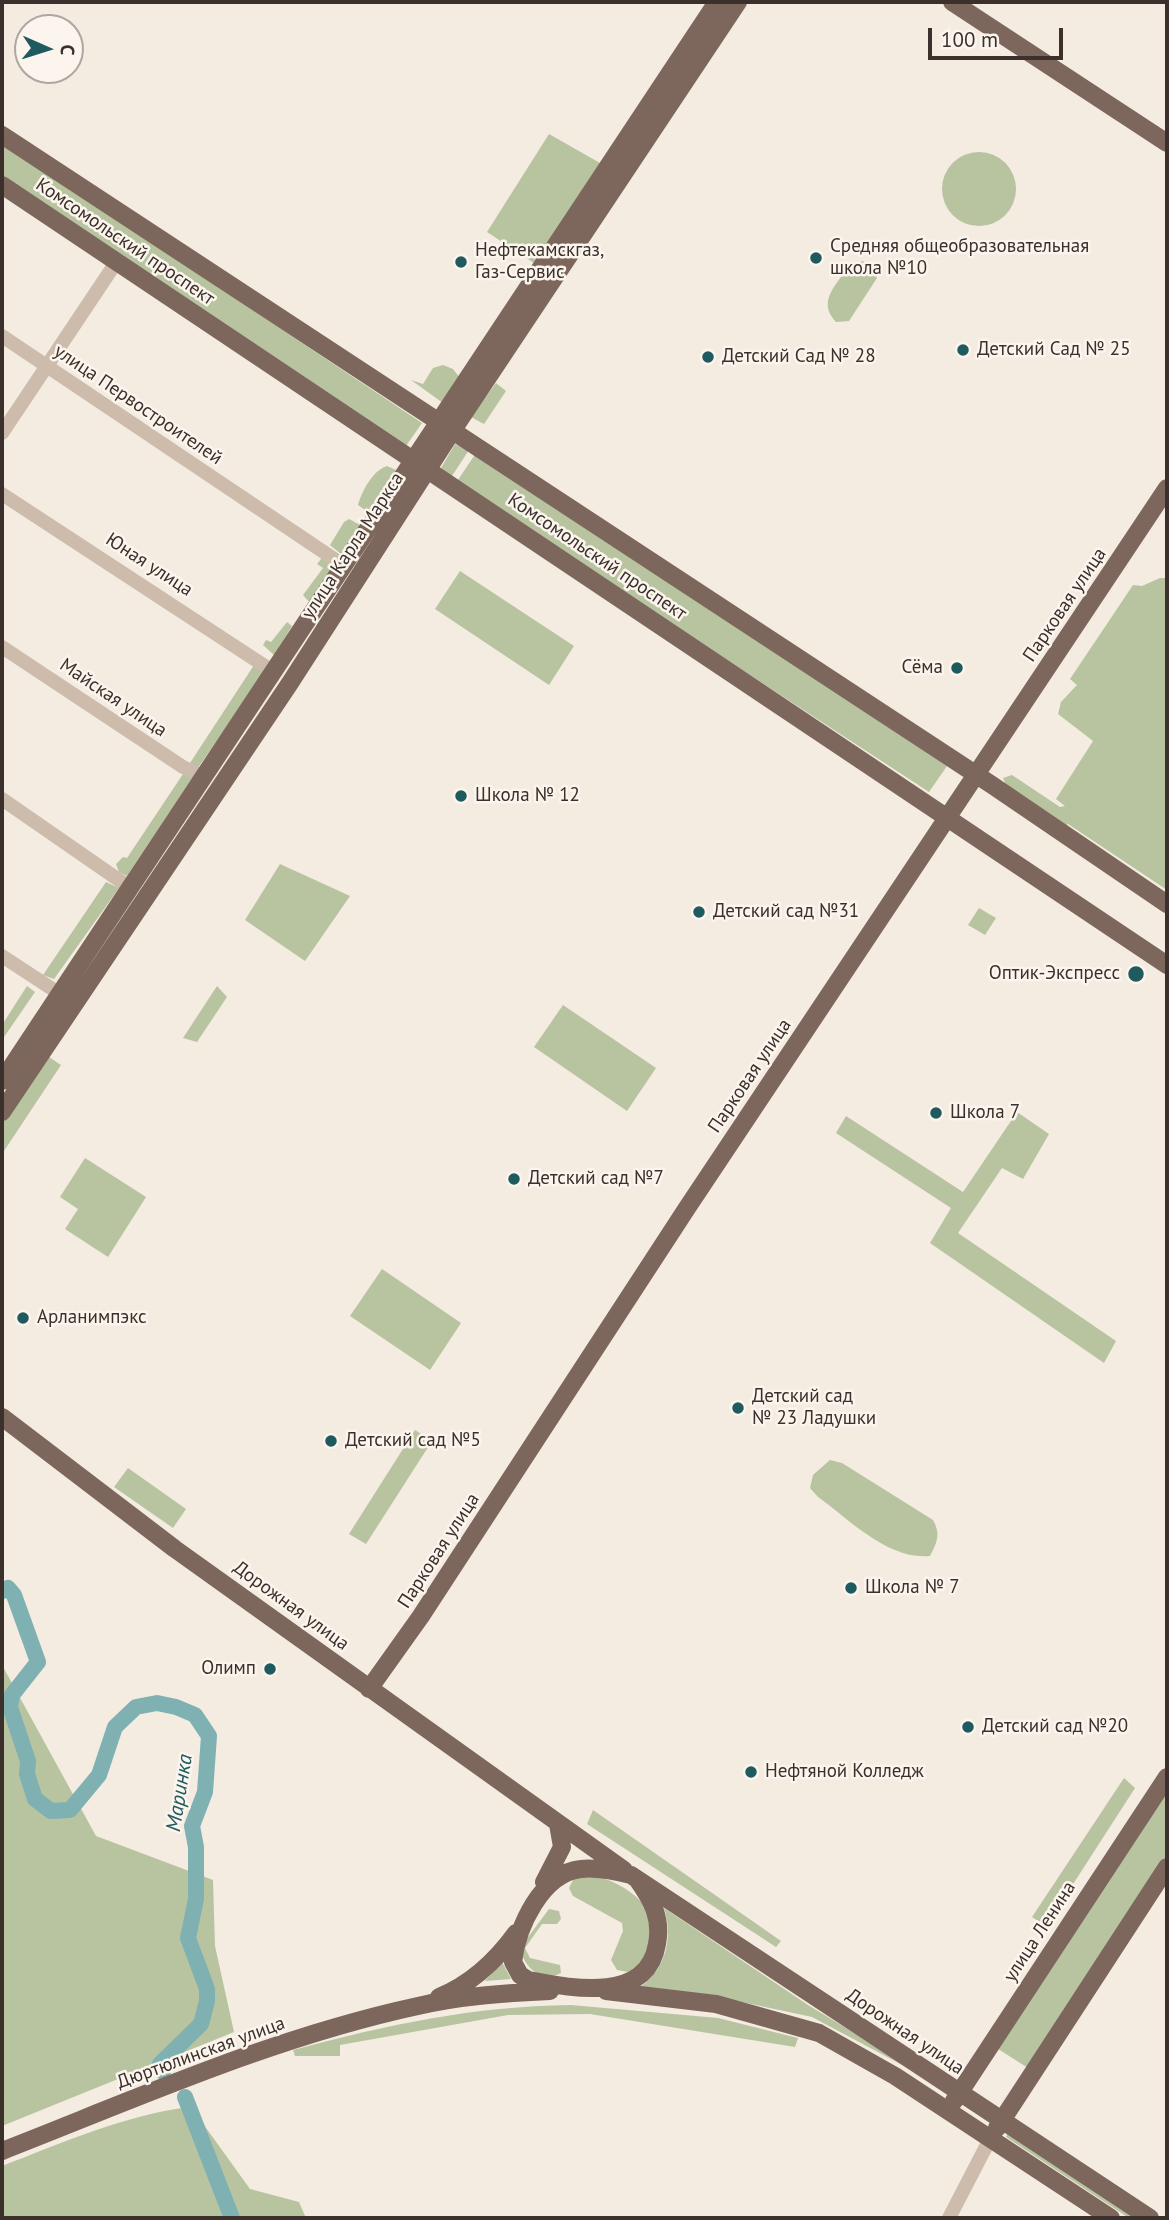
<!DOCTYPE html>
<html>
<head>
<meta charset="utf-8">
<style>
  body { margin:0 }
  #map { position:relative; width:1169px; height:2220px; overflow:hidden; background:#f4ebe1; font-family:"PT Sans",sans-serif }
  canvas { display:block }
  .frame { position:absolute; inset:0; border:4px solid #3b302b; pointer-events:none }
  .north { position:absolute; left:14px; top:14px; width:70px; height:70px; box-sizing:border-box; background:#fbf5ee; border:2px solid #aea6a0; border-radius:50%; rotate:93deg; font-size:19px; font-weight:700; line-height:28px; text-align:center; color:#3b302b }
  .north::after { content:''; display:block; margin:auto; width:24px; height:32px; background:#1f5a5e; clip-path:polygon(50% 0,100% 100%,50% 72%,0 100%) }
  .scale { position:absolute; left:928px; top:28px; width:135px; height:32px; box-sizing:border-box; border:4px solid #3b302b; border-top:0; padding-left:9px; font-size:21px; line-height:24px; white-space:nowrap; color:#3b302b; -webkit-text-stroke:5px #fbf5ee; paint-order:stroke }
</style>
</head>
<body>
<div id="map">
<canvas width="1169" height="2220"></canvas>
<div class="frame"></div>
<div class="north">С</div>
<div class="scale">100 m</div>
</div>
<script>
const context = document.querySelector('canvas').getContext('2d');
context.lineJoin = 'round';
function fill(path, color) { context.fillStyle = color; context.fill(path, 'evenodd'); }
function stroke(path, color, width, dash) { context.strokeStyle = color; context.lineWidth = width; context.lineCap = dash ? 'butt' : 'round'; context.setLineDash(dash || []); context.stroke(path); }
function write(font, color, halo, rows, align = 'center') {
  context.font = font + ' "PT Sans",sans-serif'; context.lineWidth = 5; context.setLineDash([]); context.textBaseline = 'middle'; context.strokeStyle = halo; context.fillStyle = color; for (const [text, x, y, turn = 0] of rows) {
    context.save(); context.translate(x, y); context.rotate((+turn || 0) * Math.PI / 180); context.textAlign = isNaN(turn) ? turn : align; if (halo) context.strokeText(text, 0, 0); context.fillText(text, 0, 0); context.restore();
  }
}
fill(new Path2D(`
  M549 134 600 163 534 263 487 232Z
  M2 143 422 423 406 446 2 177Z
  M942 189a37 37 0 1 1 74 0a37 37 0 1 1-74 0Z
  M863 261 875 268 877 278 849 321 836 322C816 301 837 285 850 264Z
  M443 365 453 369 460 378 443 403 411 380 423 384 433 368Z
  M496 383 506 391 484 424 471 417Z
  M455 444 469 450 450 479 441 468Z
  M476 453 947 766 929 792 456 483Z
  M387 466 396 470 368 512 358 505C362 491 373 470 387 466Z
  M349 519 362 526 341 554 330 545 344 522Z
  M322 558 336 566 311 604 303 595 323 568 317 564Z
  M460 571 574 646 549 685 435 609Z
  M1160 578H1167V890L1068 824 1063 828 1007 788 1003 778 1012 775 1060 807 1065 806 1056 799 1093 741 1058 714 1061 702 1077 685 1070 679 1133 585 1142 586Z
  M287 622 292 626 274 655 263 645 266 640 271 642Z
  M256 662 267 669 197 769 190 763Z
  M183 774 192 778 127 876 119 872 116 864 123 857 127 858Z
  M280 864 350 896 305 961 245 920Z
  M106 882 119 888 54 979 43 975Z
  M979 908 996 918 985 935 968 925Z
  M27 986 35 992 2 1040V1025Z
  M217 986 227 997 197 1042 183 1038Z
  M563 1005 656 1068 627 1111 534 1047Z
  M46 1055 61 1065 2 1154V1121Z
  M1017 1112 1049 1134 1023 1179 1002 1168 958 1233 1116 1341 1104 1363 930 1243 951 1208 836 1133 846 1116 963 1192Z
  M85 1158 146 1197 108 1257 65 1229 78 1209 60 1197Z
  M382 1269 461 1323 430 1370 350 1316Z
  M415 1430 432 1441 366 1544 349 1534Z
  M830 1460 842 1463 933 1520C941 1534 937 1543 930 1556 888 1560 850 1520 818 1497L810 1488 813 1475Z
  M128 1468 186 1509 173 1528 114 1487Z
  M2 1665 96 1836 213 1880 215 1946 234 2032 2 2126Z
  M1124 1778 1135 1788 1046 1926 1032 1917Z
  M1167 1789V1855L1028 2068 995 2047Z
  M593 1810 781 1941 776 1947 587 1824Z
  M585 1874C614 1877 659 1902 653 1937 652 1947 643 1959 639 1968L628 1972 617 1970 611 1960 623 1931 622 1923 573 1896 569 1888 573 1880Z
  M664 1908 808 2005 905 2064 906 2067 812 2017 737 2001 637 1989C665 1972 674 1939 664 1908Z
  M549 1909 559 1911 561 1919 557 1924H542L525 1948 530 1958 560 1965 561 1973C541 1984 524 1967 520 1948Z
  M502 1962 511 1979 485 1981Z
  M571 2005 718 2018 798 2038 795 2047 590 2014 508 2015 340 2045V2056H295L293 2050C386 2025 475 2006 571 2005Z
  M191 2107 250 2189 299 2202 306 2218H2V2166C62 2143 127 2114 191 2107Z
  M1008 2133 1137 2218H1129L1006 2137Z`), '#b8c4a0');
stroke(new Path2D(`
  M2 1591 8 1588 14 1595 38 1662 12 1695 10 1707 28 1761 27 1774 35 1799 51 1811 70 1810 99 1775 115 1727 136 1707 157 1703 176 1707 195 1715 209 1736 205 1792 192 1826 196 1847V1899L188 1938 207 1989V2001L201 2024 160 2064 163 2072
  M185 2097 232 2218`), '#7fb0b2', 16);
stroke(new Path2D(`
  M2 336 343 565
  M2 433 117 261
  M2 494 274 672
  M2 647 183 767 205 777
  M2 799 129 887
  M2 956 60 994
  M949 2218 990 2139`), '#cdbbac', 14);
stroke(new Path2D(`
  M952 2 1167 143
  M2 135 992 785 1167 904
  M2 185 1167 965
  M2 1081 717 2
  M2 1112 290 683 453 430 738 2
  M2 1417 175 1549 624 1870
  M369 1689 421 1616 687 1208 1167 488
  M637 1879C652 1900 662 1918 657 1944 647 2004 571 1988 528 1980L520 1975 513 1962C517 1927 542 1873 581 1869 597 1867 615 1871 631 1875L637 1879C808 1992 979 2105 1150 2218
  M544 1882 562 1847 558 1824
  M606 1991 716 2004 819 2033 895 2076 1111 2218
  M439 1997C471 1984 495 1962 516 1933
  M954 2101 1167 1777
  M997 2128 1167 1867
  M2 2151C138 2098 274 2037 418 2006 460 1996 506 1993 550 1991`), '#7d675c', 18);
for (const [x, y, r, color] of [
  [816,258,7,"#1f5a5e"],
  [461,262,7,"#1f5a5e"],
  [963,350,7,"#1f5a5e"],
  [708,357,7,"#1f5a5e"],
  [957,668,7,"#1f5a5e"],
  [461,796,7,"#1f5a5e"],
  [699,912,7,"#1f5a5e"],
  [1136,974,9,"#1f5a5e"],
  [936,1113,7,"#1f5a5e"],
  [514,1179,7,"#1f5a5e"],
  [23,1318,7,"#1f5a5e"],
  [738,1408,7,"#1f5a5e"],
  [331,1441,7,"#1f5a5e"],
  [851,1588,7,"#1f5a5e"],
  [270,1669,7,"#1f5a5e"],
  [968,1727,7,"#1f5a5e"],
  [751,1772,7,"#1f5a5e"]
]) { const dot = new Path2D(); dot.arc(x, y, r, 0, 2 * Math.PI); context.fillStyle = color; context.fill(dot); stroke(dot, '#fbf5ee', 2.5); }
write('19px', '#3b302b', '#fbf5ee', [
  ["Комсомольский проспект",125,242,34],
  ["улица Первостроителей",138,405,34],
  ["улица Карла Маркса",353,546,-57],
  ["Комсомольский проспект",597,557,34],
  ["Юная улица",149,565,33],
  ["Парковая улица",1065,605,-56],
  ["Майская улица",113,698,34],
  ["Парковая улица",750,1076,-56],
  ["Парковая улица",439,1551,-57],
  ["Дорожная улица",291,1606,36],
  ["улица Ленина",1040,1932,-57],
  ["Дорожная улица",905,2032,34],
  ["Дюртюлинская улица",201,2053,-20]
]);
write('19px', '#3b302b', '#fbf5ee', [
  ["Средняя общеобразовательная",830,247],
  ["школа №10",830,269],
  ["Нефтекамскгаз,",475,251],
  ["Газ-Сервис",475,273],
  ["Детский Сад № 25",977,350],
  ["Детский Сад № 28",722,357],
  ["Сёма",943,668,"right"],
  ["Школа № 12",475,796],
  ["Детский сад №31",713,912],
  ["Оптик-Экспресс",1120,974,"right"],
  ["Школа 7",950,1113],
  ["Детский сад №7",528,1179],
  ["Арланимпэкс",37,1318],
  ["Детский сад",752,1397],
  ["№ 23 Ладушки",752,1419],
  ["Детский сад №5",345,1441],
  ["Школа № 7",865,1588],
  ["Олимп",256,1669,"right"],
  ["Детский сад №20",982,1727],
  ["Нефтяной Колледж",765,1772]
], 'left');
write('italic 21px', '#1f5a5e', '#fbf5ee', [
  ["Маринка",180,1793,-81]
]);
</script>
</body>
</html>
